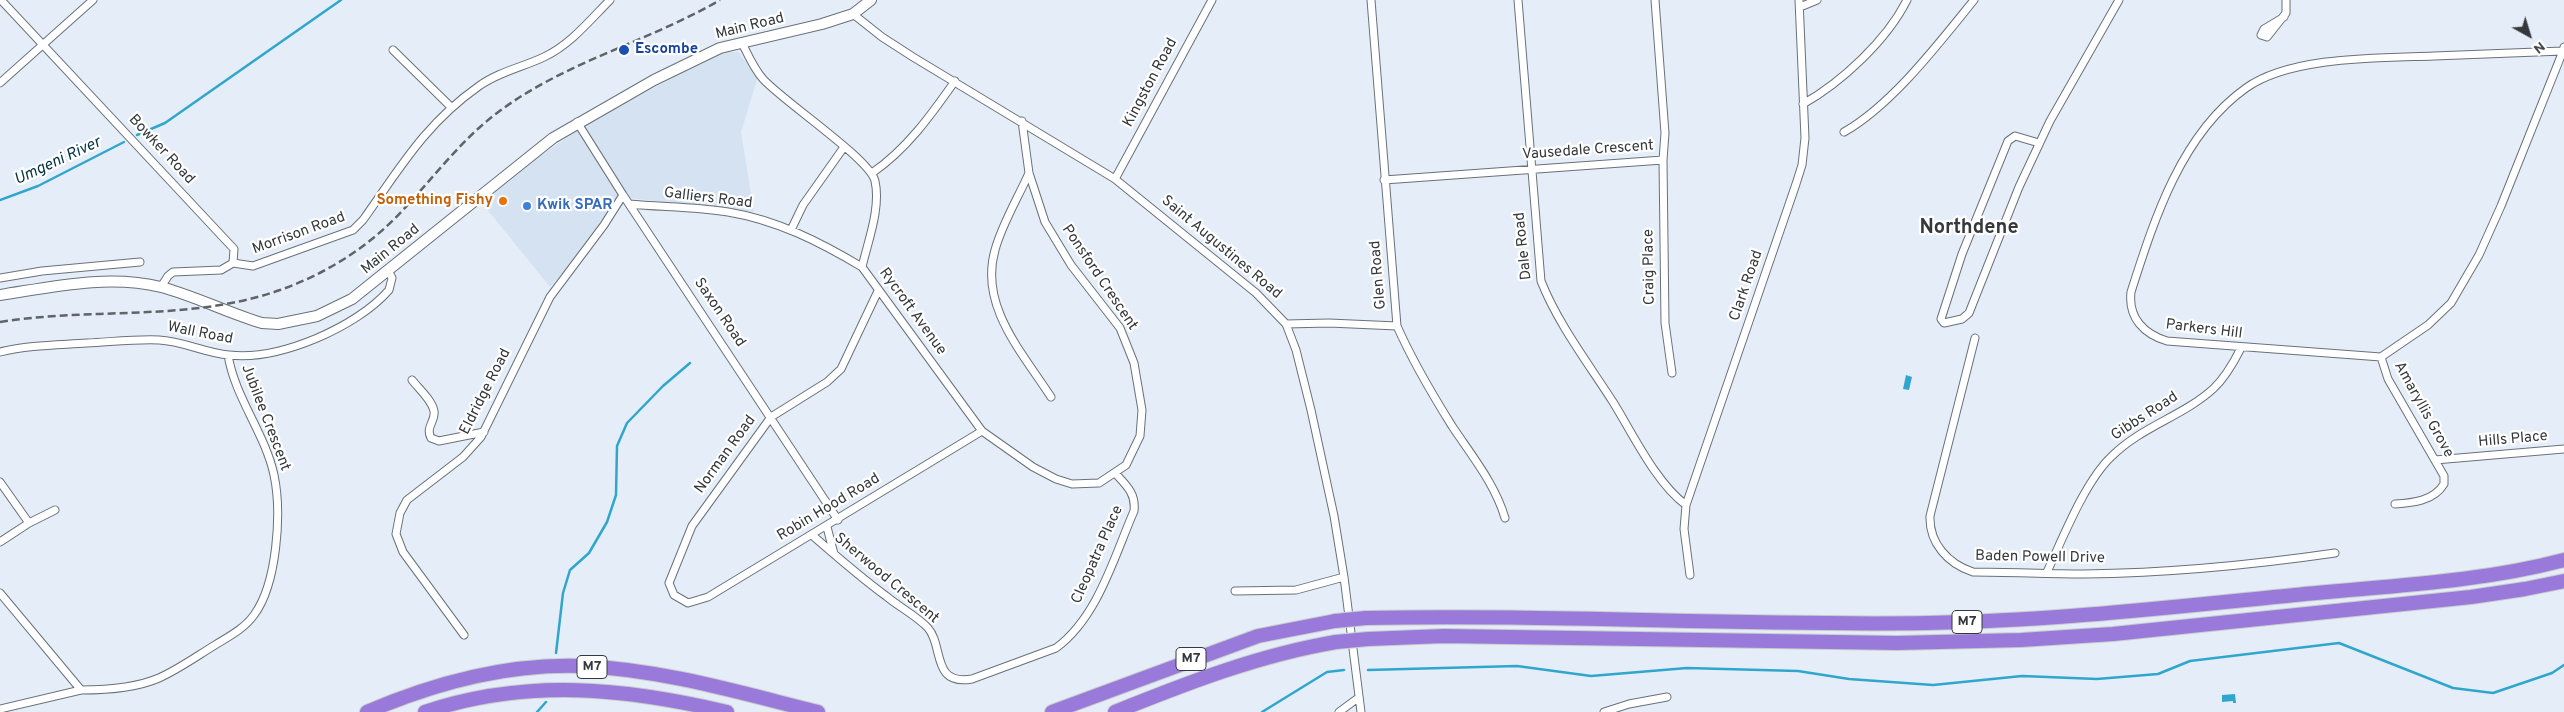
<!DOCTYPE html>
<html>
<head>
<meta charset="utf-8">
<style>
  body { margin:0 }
  #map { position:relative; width:2564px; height:712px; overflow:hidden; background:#e5eef8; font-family:Overpass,sans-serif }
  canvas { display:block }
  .north { position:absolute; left:2504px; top:10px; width:50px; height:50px; -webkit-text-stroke:4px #fff; paint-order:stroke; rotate:141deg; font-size:14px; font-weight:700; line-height:20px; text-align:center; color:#35393c }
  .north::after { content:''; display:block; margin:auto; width:18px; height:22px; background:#35393c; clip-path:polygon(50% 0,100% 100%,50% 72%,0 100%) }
</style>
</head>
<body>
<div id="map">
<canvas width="2564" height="712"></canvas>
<div class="north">N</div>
</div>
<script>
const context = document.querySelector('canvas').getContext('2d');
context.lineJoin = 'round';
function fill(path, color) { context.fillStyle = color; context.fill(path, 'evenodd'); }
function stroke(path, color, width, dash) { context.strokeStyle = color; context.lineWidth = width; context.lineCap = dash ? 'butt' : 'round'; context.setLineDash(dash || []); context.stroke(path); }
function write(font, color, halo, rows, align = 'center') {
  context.font = font + ' Overpass,sans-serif'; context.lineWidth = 4.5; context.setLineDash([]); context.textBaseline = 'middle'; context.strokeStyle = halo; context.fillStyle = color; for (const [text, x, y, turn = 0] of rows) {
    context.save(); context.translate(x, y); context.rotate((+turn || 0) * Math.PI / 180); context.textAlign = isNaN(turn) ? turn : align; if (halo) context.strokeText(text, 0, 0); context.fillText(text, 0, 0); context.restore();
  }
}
fill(new Path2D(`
  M721 52H738L758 77 741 132 754 212 629 198 550 287 482 203 539 157 586 124Z`), '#d5e2f2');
fill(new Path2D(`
  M1906 375 1912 377 1909 390 1903 389Z
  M2235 694 2236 703H2233V701L2222 702V695Z`), '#31a6cc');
stroke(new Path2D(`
  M137 135 165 123 341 0
  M0 200 38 186 124 142
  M556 653 563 593 570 570 589 553 607 522 616 495 617 446 627 423 663 386 690 363
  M1368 670 1517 666 1591 676 1687 668 1798 671 1849 679 1933 685 2022 676 2097 679 2158 674 2190 661 2339 643 2453 688 2493 693 2552 673 2564 665
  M537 712 546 702
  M1262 712 1327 672 1344 670`), '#31a6cc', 2.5);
const minor = new Path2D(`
  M1 0 234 249 233 263 221 270 173 272 168 276 161 287
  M1371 0 1397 326C1412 360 1432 394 1452 426 1472 456 1495 484 1505 518
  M1518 0 1541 281C1558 324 1588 363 1613 402 1633 434 1656 483 1686 505
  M1800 7 1817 0
  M853 14 882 37 913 57 1115 179 1256 293 1286 324 1296 350 1311 410 1334 516 1344 577 1361 712
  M2284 17 2264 29 2261 35 2267 37 2286 13V0
  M742 43C748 55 754 69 763 79 784 102 870 159 875 181 881 208 868 241 862 267L982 431 1033 467 1056 479 1072 484 1099 483 1126 465 1140 436 1142 410 1134 363 1120 328 1071 265 1045 222 1029 173 1022 121
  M393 50 451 107
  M2563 51C2520 53 2477 54 2434 56 2380 58 2291 56 2246 88 2181 134 2154 220 2131 292 2128 318 2144 334 2167 341L2381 357 2428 325 2451 303 2479 255 2501 206 2563 51 2564 47
  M0 83 93 0
  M1803 104C1842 82 1887 40 1907 0
  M577 122 623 195 838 520
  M1844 132C1892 105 1939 43 1974 0
  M2039 143 2015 136 2008 141 1962 254 1941 319 1944 323 1962 319 1969 313 2019 187 2050 121 2119 0
  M1663 160 1665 323 1672 373
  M872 173C907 149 931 115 955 81
  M1029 173C1018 198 1002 224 995 250 979 306 1022 352 1051 397
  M1115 179 1212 0
  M1384 180 1663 160 1665 133 1655 0
  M629 204C661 207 696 207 728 212 777 220 820 242 862 267
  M791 230 803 205 844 147
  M233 263 253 266 353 230 363 220C400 168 425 124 479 86 498 72 523 67 544 57 571 44 590 20 610 0
  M0 278 42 271 140 262
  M878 291 841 369 827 382 771 417 692 526 669 583 674 595 688 603 708 597 982 431
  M1286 324 1329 323 1397 326
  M1975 338 1930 516C1929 543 1948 564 1973 572 2010 572 2047 574 2084 574 2168 573 2252 565 2335 553
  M0 352C28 345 58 345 87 343 110 342 135 339 159 340 183 341 205 353 229 355 279 361 357 327 389 290L392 278 389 272
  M2381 357 2388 379 2444 476V484C2434 501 2412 503 2395 504
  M412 380C419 389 432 400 434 411 436 421 425 427 431 438L439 441 484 432
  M2435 460 2564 449
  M0 482 29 523
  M827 527 834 554
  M812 535C836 556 860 577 886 596 899 607 917 616 928 628 944 646 931 686 972 679L1056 648C1098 617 1114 557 1134 511 1136 494 1127 486 1116 474
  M0 542 29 523 55 510
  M2047 572C2063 538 2085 481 2112 456 2141 427 2183 416 2213 389 2226 377 2234 362 2241 348
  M1690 575 1684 529 1686 505 1796 184 1802 165 1805 138 1799 0
  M1235 591 1296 590 1344 577
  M0 593 81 690C105 690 136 688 159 678 179 669 197 656 215 645 228 637 244 629 254 615 277 584 282 513 274 475 265 433 235 398 228 355
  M464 635 403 552 396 534 400 513 407 500 463 457 481 437 550 297 604 225 623 195
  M0 709 81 690
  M1339 712 1358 698
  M1604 712 1629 704 1667 697`);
const secondary = new Path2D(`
  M0 295C52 287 108 274 161 287 195 296 228 313 262 323L278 324 317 316 352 299 553 138 654 80 720 48 822 24 853 14 871 0`);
const motorway = new Path2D(`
  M1366 618C1553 614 1740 626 1927 623 2050 621 2173 607 2295 595 2384 586 2477 583 2564 560
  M1368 639 1444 636 1897 643 2021 640 2113 634 2471 597 2525 589 2564 581
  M367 712C434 683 510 663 584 666 664 670 741 693 818 712
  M425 712C527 678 625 688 727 712
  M1052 712 1258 636 1335 621
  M1115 712C1187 683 1259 655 1336 642`);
stroke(minor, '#697179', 9);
stroke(secondary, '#697179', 12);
stroke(motorway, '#cacccc', 16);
stroke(minor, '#fff', 7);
stroke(secondary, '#fff', 10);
stroke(motorway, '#997ada', 14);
stroke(new Path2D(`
  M0 322C93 307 190 322 280 290 326 274 370 246 403 210 433 178 461 140 497 113 564 62 648 42 720 0`), '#5f6469', 2.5, [8, 4]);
const motorwayBridge = new Path2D(`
  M1335 621 1366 618
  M1336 642 1368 639`);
stroke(motorwayBridge, '#cacccc', 16, []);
stroke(motorwayBridge, '#997ada', 14);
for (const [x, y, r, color] of [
  [624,50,6,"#1a4fb4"],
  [503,201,5,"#e8710a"],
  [527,206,5,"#3f7fe0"]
]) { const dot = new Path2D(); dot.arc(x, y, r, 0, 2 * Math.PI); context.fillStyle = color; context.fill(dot); stroke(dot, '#fff', 2); }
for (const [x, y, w] of [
  [1967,622,30],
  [1191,659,30],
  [592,667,30]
]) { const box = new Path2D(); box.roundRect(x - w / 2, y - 11.5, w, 23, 4); context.fillStyle = '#fff'; context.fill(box); stroke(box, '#35393c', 1); }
write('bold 14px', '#35393c', null, [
  ["M7",1967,622],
  ["M7",1191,659],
  ["M7",592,667]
]);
write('15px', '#35393c', '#fff', [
  ["Main Road",750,27,-14],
  ["Kingston Road",1151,83,-62],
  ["Bowker Road",161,150,47],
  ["Vausedale Crescent",1588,151,-4],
  ["Galliers Road",708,199,7],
  ["Morrison Road",299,234,-20],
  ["Dale Road",1524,246,-96],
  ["Saint Augustines Road",1221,248,40],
  ["Main Road",391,250,-39],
  ["Craig Place",1650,267,-91],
  ["Glen Road",1379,275,-95],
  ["Ponsford Crescent",1099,278,56],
  ["Clark Road",1747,286,-71],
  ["Rycroft Avenue",912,312,54],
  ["Saxon Road",719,313,56],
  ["Parkers Hill",2204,330,7],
  ["Wall Road",200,334,11],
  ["Eldridge Road",486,392,-63],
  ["Amaryllis Grove",2423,410,61],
  ["Gibbs Road",2145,417,-33],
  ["Jubilee Crescent",265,418,69],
  ["Hills Place",2513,440,-5],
  ["Norman Road",726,455,-54],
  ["Robin Hood Road",829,508,-31],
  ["Cleopatra Place",1098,555,-66],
  ["Baden Powell Drive",2040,558,1],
  ["Sherwood Crescent",886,579,40]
]);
write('bold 15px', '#164399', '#fff', [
  ["Escombe",635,50]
], 'left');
write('bold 15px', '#c56008', '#fff', [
  ["Something Fishy",493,201]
], 'right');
write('bold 15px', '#366cbe', '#fff', [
  ["Kwik SPAR",537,206]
], 'left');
write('italic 16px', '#003343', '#fff', [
  ["Umgeni River",58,162,-25]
]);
write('bold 20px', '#35393c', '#fff', [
  ["Northdene",1969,229]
]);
</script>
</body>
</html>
